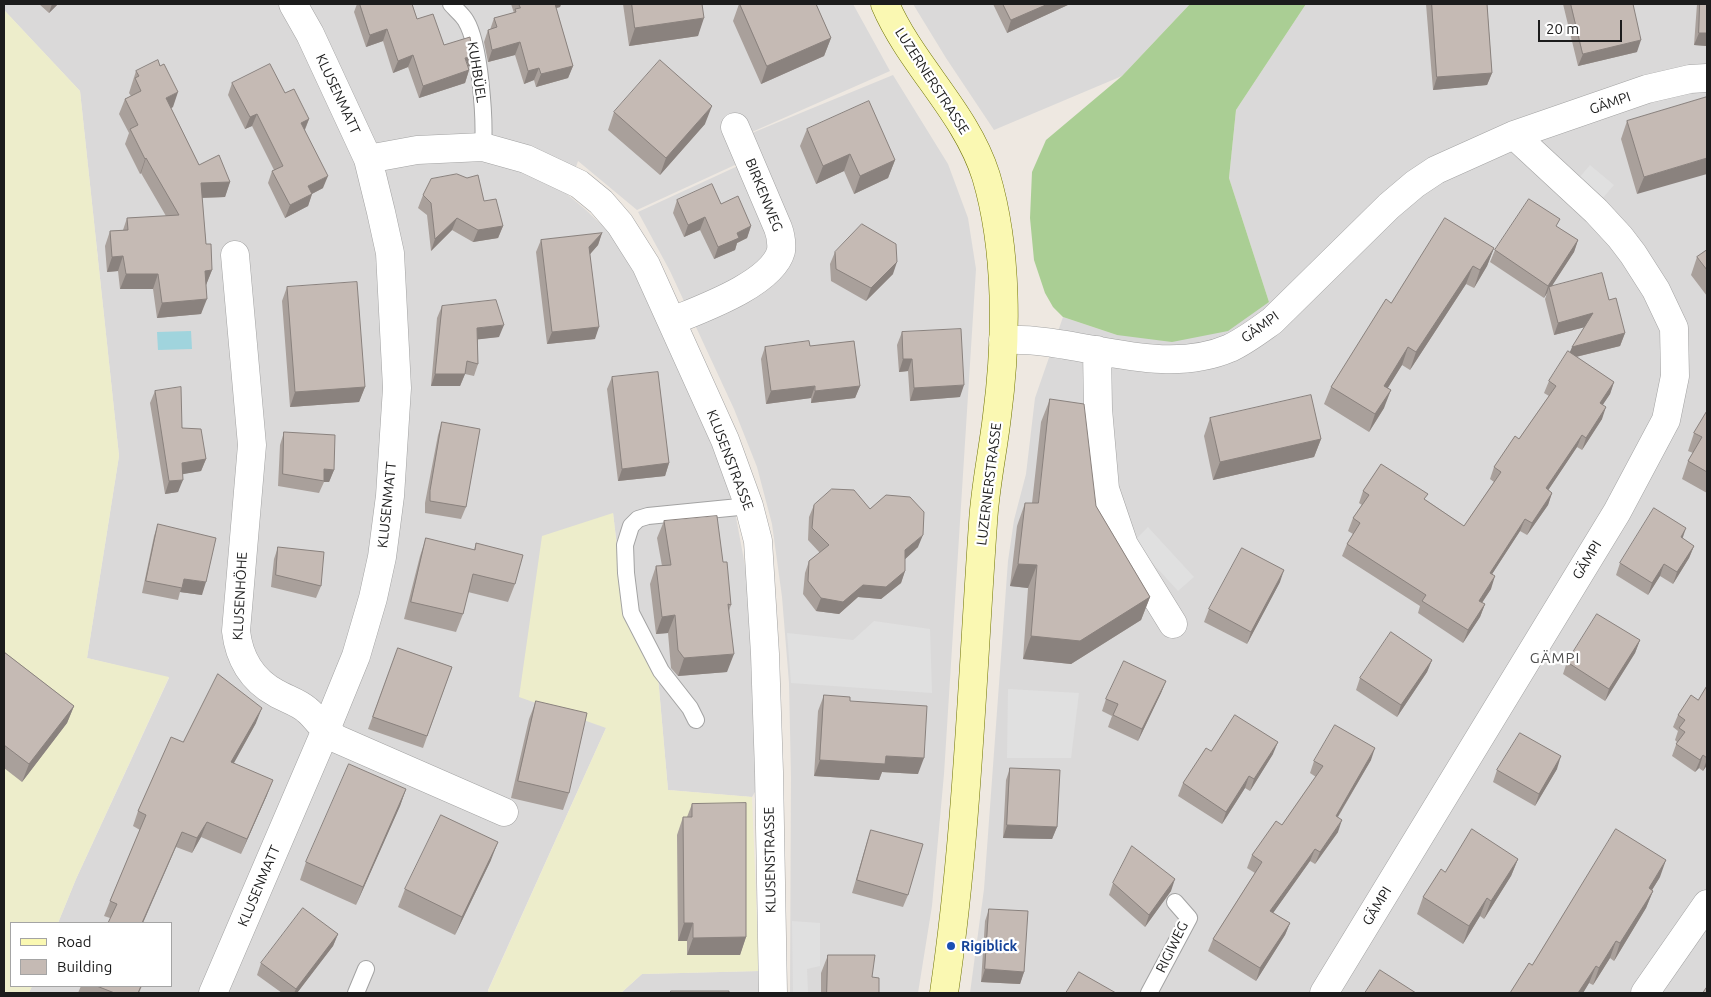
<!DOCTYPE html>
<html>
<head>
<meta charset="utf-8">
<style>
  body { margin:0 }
  #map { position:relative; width:1711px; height:997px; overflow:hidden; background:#eee8e1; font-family:Ubuntu,sans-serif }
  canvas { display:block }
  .frame { position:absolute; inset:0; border:5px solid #1c1c1c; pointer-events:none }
  .legend { position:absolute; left:10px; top:922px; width:162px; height:65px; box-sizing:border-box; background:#fff; border:1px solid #a4a4a4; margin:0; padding:6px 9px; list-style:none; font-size:15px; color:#1c1c1c }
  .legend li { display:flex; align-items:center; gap:10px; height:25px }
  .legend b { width:25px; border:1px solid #a4a4a4 }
  .scale { position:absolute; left:1538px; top:20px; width:84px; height:22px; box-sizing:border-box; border:2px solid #1c1c1c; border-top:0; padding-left:6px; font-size:15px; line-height:18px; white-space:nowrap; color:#1c1c1c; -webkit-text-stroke:4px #fff; paint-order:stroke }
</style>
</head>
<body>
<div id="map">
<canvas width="1711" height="997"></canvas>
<div class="frame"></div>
<ul class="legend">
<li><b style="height:6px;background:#faf8b2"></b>Road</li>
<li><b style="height:14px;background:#c5bab4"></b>Building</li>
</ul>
<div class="scale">20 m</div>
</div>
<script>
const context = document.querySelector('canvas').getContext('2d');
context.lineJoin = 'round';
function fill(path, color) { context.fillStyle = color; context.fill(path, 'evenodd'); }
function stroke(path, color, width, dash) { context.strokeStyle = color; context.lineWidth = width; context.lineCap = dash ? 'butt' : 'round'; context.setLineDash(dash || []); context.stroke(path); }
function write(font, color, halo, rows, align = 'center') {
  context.font = font + ' Ubuntu,sans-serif'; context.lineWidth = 4.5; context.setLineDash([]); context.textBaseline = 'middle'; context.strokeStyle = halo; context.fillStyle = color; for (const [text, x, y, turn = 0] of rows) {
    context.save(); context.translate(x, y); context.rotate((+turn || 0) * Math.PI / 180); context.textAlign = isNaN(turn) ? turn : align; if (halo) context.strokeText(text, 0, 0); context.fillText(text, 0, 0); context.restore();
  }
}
fill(new Path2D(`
  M4 4H853L890 71 752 132V133L893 75 948 164 968 218 976 269 944 774 932 906 918 993H790L791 777 789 683 782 597 772 524 757 467 734 409 670 271 638 212 740 165 737 164 637 210 578 161 567 194 586 210 608 231 628 260 709 434 722 468 736 517 748 582 758 787 752 797 668 790 658 677 625 613 613 513 606 728 488 990 489 993H29L32 986H171V923H58L76 879 169 678 87 658 119 456 80 91 4 10Z
  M913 4H1190L1122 76 994 130 946 58Z
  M1306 4H1707V993H970L984 889 1008 561 1014 520 1026 474 1035 398 1063 317 1117 335 1269 302 1229 178 1236 110Z
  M759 971 760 993H621L642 974Z`), '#dad9d9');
fill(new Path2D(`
  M4 10 80 91 119 456 87 658 169 677 76 879 58 923H11V986H32L29 993H4Z
  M613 513 625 613 658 677 668 790 752 797 759 971 642 974 621 993H489L488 991 606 728 519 697 542 536Z`), '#ededcb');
fill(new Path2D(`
  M1190 4H1306L1236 110 1229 178 1269 302 1228 331 1172 342 1117 335 1063 317 1053 307 1045 293 1034 260 1030 218 1032 172 1046 140 1122 76Z`), '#aace94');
fill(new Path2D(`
  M1590 165 1614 185 1602 199 1578 179Z
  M1148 527 1194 577 1178 591 1133 542Z
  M874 621 930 629 932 693 791 683 787 633 853 640Z
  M1008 689 1079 693 1071 758H1007Z
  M792 921 820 923V966L807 969 808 993H793Z`), '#e0e0e0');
fill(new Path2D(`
  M191 331 192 349 158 350 157 332Z`), '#a0d4dd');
const lane = new Path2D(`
  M451 4C455 9 463 15 466 21 480 44 485 119 483 147
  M696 720 690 708 661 671 631 613 626 573 625 545 631 526 638 519 648 516 749 506
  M356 993 366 969
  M1149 993 1189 918 1175 902`);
const street = new Path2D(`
  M368 159 417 150 483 147 526 159 579 184 601 202 620 224 646 265 725 440 749 506 758 541 765 654 769 772 773 993
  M235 255 252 445 236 631C239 658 252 680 276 693 286 699 298 702 307 710 319 720 321 729 337 739L504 812
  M672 321C701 309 772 284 781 251 782 242 781 236 778 228L735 127
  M1003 340C1077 336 1158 379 1230 348 1245 341 1258 331 1272 321L1389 206 1415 184 1436 170 1514 135 1647 89 1690 79 1707 78
  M1097 350 1098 409 1105 489 1124 545 1173 624
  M213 993 325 732 356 656 373 598 382 557 390 496 397 388 390 253 381 212 368 159 310 34 293 4
  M1324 993 1617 512 1666 420 1675 376 1674 328 1656 290 1633 254 1620 237 1596 211 1514 135
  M1645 993 1707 904`);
const secondary = new Path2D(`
  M885 4C911 65 966 112 986 176 1008 250 1007 340 997 416 993 451 985 487 983 523 972 680 967 837 944 993`);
stroke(lane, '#a3a3a3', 18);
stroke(street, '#a3a3a3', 29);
stroke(secondary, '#6f7303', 29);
stroke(lane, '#fff', 16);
stroke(street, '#fff', 28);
stroke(secondary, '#faf8b2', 28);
fill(new Path2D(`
  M39 4H58L49 13Z
  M357 4H412L417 19 468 68 469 70 465 83 419 98 408 67 393 73 383 41 366 47 354 12Z
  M511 4H561L560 7 556 8 573 66 568 78 536 87 534 80 524 84 515 55 488 62 484 42 488 30H490L494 18 514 13Z
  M623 4H702L698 36 629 46Z
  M739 4H816L831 38 824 56 761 84 733 21Z
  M993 4H1070L1007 33Z
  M1426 4H1487L1492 73 1487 85 1433 90Z
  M1563 4H1633L1637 52 1578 66Z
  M1697 4H1707V46L1694 45Z
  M136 71 173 107 171 108 199 165 230 182 225 197 202 198 206 244 212 270 206 285 201 314 157 318 153 289H120L118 271 107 272 105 246 110 231 123 230 127 218 166 216 141 173 140 174 125 144 129 133 119 114 125 99 131 96 129 93Z
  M232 83 285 93 309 119 305 130 323 188 312 194 308 206 285 218 268 183 272 171 274 170 252 126 245 129 228 95Z
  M1707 97 1637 194 1621 139 1627 121Z
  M614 112 705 124 660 175 608 130Z
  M807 129 895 160 888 178 854 194 844 171 816 184 800 146Z
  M423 195 484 201 503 226 498 238 473 242 452 230 431 251 427 215 418 208Z
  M677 200 721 204 751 226 747 238 737 243 735 250 714 259 700 230 684 237 673 213Z
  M1557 227 1578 240 1574 252 1551 286 1609 300 1625 333 1620 346 1576 357 1614 382 1610 394 1603 404 1602 419 1582 450 1577 447 1548 490 1552 493 1548 505 1527 535 1520 531 1492 574 1491 589 1482 603 1485 604 1480 617 1463 643 1418 613 1420 606 1342 556 1347 544 1353 534 1348 531 1353 518 1362 505 1359 503 1363 491 1426 500 1464 526 1494 482 1490 479 1494 467 1519 439 1549 396 1544 393 1549 381 1570 352 1585 327 1554 335 1545 299 1547 293 1544 298 1490 262 1495 250Z
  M602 233 598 245 590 254 595 339 547 344 536 252 541 240Z
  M1494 248 1487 266 1474 288 1466 284 1410 370 1402 365 1387 388 1384 408 1369 432 1324 404 1331 387 1391 303Z
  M1707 250V296L1691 275 1697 257Z
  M835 252 893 274 866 301 831 281 830 264Z
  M287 287 365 387 359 402 290 407 282 301Z
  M442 306 499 337 478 339V364L474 376 465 374 460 386H431L437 318Z
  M902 332 960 397 910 401 908 371 899 372 897 345Z
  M810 346 860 386 855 398 811 403V398L766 404 761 359 765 347Z
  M612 377 669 463 665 476 618 481 607 389Z
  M155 391 206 459 201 471 182 474 178 492 165 494 150 403Z
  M1050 399 1096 506 1150 597 1141 620 1071 664 1023 659 1028 588 1010 586 1017 526 1025 503H1032L1041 422Z
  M1707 411V493L1682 479 1688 461 1693 453 1688 451 1694 433Z
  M1210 418 1321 439 1314 457 1213 480 1204 436Z
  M442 422 466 507 461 519 425 513V503L438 435Z
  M284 432 334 470 329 482H324L319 493 278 486 280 445Z
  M814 505 870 509 918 547 905 559V571L901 583 881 599 858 597 839 614 816 611 803 594 805 573 809 561 820 553 808 540 809 517Z
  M664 521 723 562 731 605 729 611 727 672 678 676 671 668 668 633 656 634 650 584 656 566H662L657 538Z
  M158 524 202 595 180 592 178 600 142 593 154 536Z
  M426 538 474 550 476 543 515 584 508 602 468 592 463 614 456 632 404 619 420 556Z
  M1683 539 1694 546 1689 558 1673 584 1660 576 1648 595 1616 575 1620 563Z
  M278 547 321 586 316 598 271 587 274 559Z
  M1280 582 1247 644 1204 622 1209 609Z
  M1640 640 1635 653 1605 701 1563 674 1567 662Z
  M398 648 452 667 423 748 368 729Z
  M4 652 74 706 67 723 22 782 4 768Z
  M1432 660 1427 672 1397 717 1356 690 1360 678Z
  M1166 681 1161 693 1138 741 1108 727 1112 716 1102 711 1106 699Z
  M1707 686V765L1703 771 1699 768 1695 772 1672 756 1677 742 1675 740 1678 731 1673 727 1678 715 1698 700Z
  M824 695 850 701 918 774 882 772 879 780 814 776 818 711Z
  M536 701 569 793 563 810 511 798 529 719Z
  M256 723 234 763 267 795 241 854 201 837 192 853 176 847 110 918 104 916 110 901 140 830 133 826 138 811 183 742Z
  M1211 751 1273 754 1250 791 1245 788 1222 824 1178 796 1183 783Z
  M1371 760 1338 817V832L1315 864 1310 861 1273 913 1290 923 1285 935 1256 981 1208 951 1213 939 1255 873 1247 868 1252 855 1282 825 1316 777 1310 773 1314 761Z
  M1010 768 1057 827 1052 839 1003 838 1006 780Z
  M1557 769 1535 806 1493 782 1497 770Z
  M406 789 400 806 356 905 300 880 306 862Z
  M692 804 746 937 740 955H687V941H678L677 835 683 817H687Z
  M871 830 908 895 903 907 852 893 867 842Z
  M1518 859 1511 876 1484 919 1480 916 1463 944 1417 914 1423 897 1445 872Z
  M491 860 455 935 398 907 405 889Z
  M1660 877 1652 890 1653 891 1646 908 1614 961 1610 958 1593 985 1589 983 1583 993H1510L1532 965Z
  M1113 883 1171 891 1145 927 1109 895Z
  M989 909 1024 972 1020 984 981 982 985 921Z
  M338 934 333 946 297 993H282L257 975 261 963Z
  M828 955 872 977 879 993H821V973Z
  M81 986H142L139 993H78Z`), '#a9a09b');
fill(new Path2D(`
  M52 4H58L49 13Z
  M551 4H561L560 7 549 10Z
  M1048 4H1070L1007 33 1011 20Z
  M704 18 698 36 629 46 635 28Z
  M387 29 383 41 366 47 370 35Z
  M1699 33H1707V46L1694 45Z
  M831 38 824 56 761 84 767 66Z
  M1641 40 1637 52 1578 66 1583 54Z
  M520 42 515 55 488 62 492 50Z
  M413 55 408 67 393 73 398 61Z
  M473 56 469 68 465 58Z
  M573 66 568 78 536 87 541 74Z
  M539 68 534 80 524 84 528 71Z
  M469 70 465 83 419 98 423 86Z
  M1492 73 1487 85 1433 90 1437 77Z
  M178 92 173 107 161 113 166 98Z
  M712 106 705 124 660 175 666 158Z
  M257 114 252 126 245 129 250 117Z
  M309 119 304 131 301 123Z
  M850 154 844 171 816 184 823 166Z
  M146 158 141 173 140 174 145 159Z
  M1707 158V174L1637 194 1644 177Z
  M895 160 888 178 854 194 860 176Z
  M328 176 323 188 304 198 308 186Z
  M230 182 225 197 196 198 201 183Z
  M312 194 308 206 285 218 290 205Z
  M705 217 700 230 684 237 688 225Z
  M457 218 452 230 431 251 435 239Z
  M503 226 498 238 473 242 478 230Z
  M751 226 747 238 737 243 735 250 714 259 718 247 737 233Z
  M602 233 598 245 585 260 589 247Z
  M1578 240 1574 252 1550 289 1549 287 1547 293 1544 298 1548 286Z
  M1494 248 1487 266 1474 288 1480 270Z
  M123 256 118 271 107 272 112 257Z
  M897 262 893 274 866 301 871 288Z
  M1473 266 1466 284 1410 370 1416 352Z
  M212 270 206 285H199L205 271Z
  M126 274H158L153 289H120Z
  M207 299 201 314 157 318 162 303Z
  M1593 313 1589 326 1554 335 1558 323Z
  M504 325 499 337 473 340 477 328Z
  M599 327 595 339 547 344 552 332Z
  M1625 333 1620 346 1567 359 1572 347Z
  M1408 347 1402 365 1378 404 1384 386Z
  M903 359H912L908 371 899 372Z
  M435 374H465L460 386H431Z
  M1614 382 1610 394 1596 415 1600 403Z
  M964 385 960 397 910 401 914 388Z
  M815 386 811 398 766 404 771 391Z
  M860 386 855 398 811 403 815 391Z
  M365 387 359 402 290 407 295 392Z
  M1391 390 1384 408 1369 432 1375 414Z
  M1606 407 1602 419 1582 450 1586 438Z
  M1582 435 1577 447 1541 501 1546 488Z
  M1321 439 1314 457 1213 480 1220 462Z
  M206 459 201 471 178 475 182 463Z
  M669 463 665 476 618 481 622 469Z
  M324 469 334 470 329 482H324Z
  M183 480 178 492 165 494 169 481Z
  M1552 493 1548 505 1527 535 1532 523Z
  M1525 519 1520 531 1485 585 1490 573Z
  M1686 528 1682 540 1681 537Z
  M923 535 918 547 901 563 905 550Z
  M1694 546 1689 558 1673 584 1677 572Z
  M1018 564 1037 565 1028 588 1010 586Z
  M1664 564 1660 576 1648 595 1652 583Z
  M1284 570 1280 582 1247 644 1251 632Z
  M905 571 901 583 881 599 858 597 839 614 816 611 821 598Z
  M1495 576 1491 589 1475 613 1479 601Z
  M184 579 206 582 202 595 180 592Z
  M1150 597 1141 620 1071 664 1023 659 1031 636Z
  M1485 604 1480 617 1463 643 1468 630Z
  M675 615 668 633 656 634 662 617Z
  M1640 640 1635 653 1605 701 1609 689Z
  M734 654 727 672 678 676 684 658Z
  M1432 660 1427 672 1397 717 1401 705Z
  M1166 681 1161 693 1138 741 1142 729Z
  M74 706 67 723 22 782 29 764Z
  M262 708 256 723 226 777 231 762Z
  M1278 742 1273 754 1250 791 1254 779Z
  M1375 748 1371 760 1331 828 1336 816Z
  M1703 755 1699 768 1695 772 1700 760Z
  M886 756 924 758 918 774 882 772 879 780 814 776 820 760Z
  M1561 756 1557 769 1535 806 1539 794Z
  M1707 759V765L1703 771Z
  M1249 776 1245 788 1222 824 1226 812Z
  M273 780 267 795 241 854 247 839Z
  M406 789 400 806 356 905 363 887Z
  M1342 820 1338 832 1315 864 1320 852Z
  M207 822 201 837 192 853 197 838Z
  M1007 825 1057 827 1052 839 1003 838Z
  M182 832 176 847 143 923H142Z
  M498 842 491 860 455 935 462 917Z
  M1315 849 1310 861 1266 923 1270 911Z
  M1518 859 1511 876 1484 919 1491 901Z
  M1666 860 1660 877 1642 906 1649 888Z
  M1175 879 1171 891 1145 927 1149 915Z
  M1653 891 1646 908 1614 961 1620 943Z
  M1487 898 1480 916 1463 944 1469 926Z
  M684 923H693L687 941H678Z
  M1290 923 1285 935 1256 981 1260 968Z
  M338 934 333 946 297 993H294L296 989Z
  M746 937 740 955H687L693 938Z
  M1616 941 1610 958 1593 985 1599 968Z
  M1596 966 1589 983 1583 993H1578Z
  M985 969 1024 972 1020 984 981 982Z`), '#8a827e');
const building = new Path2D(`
  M360 4H412L417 19 433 14 444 45 470 37 473 56 465 58 469 70 423 86 413 55 398 61 387 29 370 35Z
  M519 4H555L573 66 541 74 539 68 528 71 520 42 492 50 488 30 497 27 494 18 516 12 515 9 520 8Z
  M632 4H702L704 18 635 28Z
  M740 4H816L831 38 767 66Z
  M1003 4H1048L1011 20Z
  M1432 4H1487L1492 73 1437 77Z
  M1571 4H1633L1641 40 1583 54Z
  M1700 4H1707V33H1699Z
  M158 60 160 66 164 64 178 92 166 98 199 165 219 155 230 182 201 183 206 244H211L212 270 205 271 207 299 162 303 158 274H126L123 256 112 257 110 231 128 230 127 218 179 215 146 158 145 159 130 129 138 125 125 99 141 91 135 78 139 76 136 71Z
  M660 60 712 106 666 158 614 112Z
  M270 64 285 93 294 89 309 119 301 123 328 176 308 186 312 194 290 205 272 171 283 166 257 114 250 117 232 83Z
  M1707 97V158L1644 177 1627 121Z
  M869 101 895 160 860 176 850 154 823 166 807 129Z
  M457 174 467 178 478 175 484 201 496 199 503 226 478 230 457 218 435 239 431 203 423 195 431 179Z
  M712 184 721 204 738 196 751 226 737 233 739 238 718 247 705 217 688 225 677 200Z
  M1529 199 1560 219 1556 226 1578 240 1548 286 1495 250Z
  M1445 218 1494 248 1480 270 1473 266 1416 352 1408 347 1384 386 1391 390 1375 414 1331 387 1386 299 1391 303Z
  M862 224 896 244 897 262 871 288 836 269 835 252Z
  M602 233 589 247 599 327 552 332 541 240Z
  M1707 250V270L1697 257Z
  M1602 273 1609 300 1616 298 1625 333 1572 347 1593 313 1558 323 1549 287Z
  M357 282 365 387 295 392 287 287Z
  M496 300 504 325 477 328 478 364 467 361 465 374H435L442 306Z
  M961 329 964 385 914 388 912 359H903L902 332Z
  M809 341 810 346 854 341 860 386 815 391V386L771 391 765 347Z
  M1568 351 1614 382 1600 403 1606 407 1586 438 1582 435 1546 488 1552 493 1532 523 1525 519 1490 573 1495 576 1479 601 1485 604 1468 630 1422 601 1426 595 1347 544 1360 523 1353 518 1369 495 1363 491 1381 464 1428 494 1424 499 1464 526 1501 472 1494 467 1515 436 1519 439 1556 386 1549 381Z
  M658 372 669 463 622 469 612 377Z
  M181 387 182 428 201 429 206 459 182 463 183 480 169 481 155 391Z
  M1311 395 1321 439 1220 462 1210 418Z
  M1050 399 1084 404 1096 506 1150 597 1080 641 1031 636 1037 565 1018 564 1025 503H1038Z
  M1707 411V472L1688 461 1702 437 1694 433Z
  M442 422 480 429 466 507 430 501V491Z
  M284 432 335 435 334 470 324 469V481L283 474Z
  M832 489 854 490 870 509 886 495 910 497 924 512 923 535 905 550V571L886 587 863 585 843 602 821 598 808 581 809 561 829 545 812 528 814 505Z
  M1654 508 1686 528 1681 537 1694 546 1677 572 1664 564 1652 583 1620 563Z
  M717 516 723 562H727L731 605 728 604 734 654 684 658 678 650 675 615 662 617 656 566 671 565 664 521Z
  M158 524 216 538 206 582 184 579 182 588 146 581Z
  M426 538 475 550 476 543 523 555 515 584 473 574 463 614 411 602Z
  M278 547 324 552 321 586 276 575Z
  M1242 548 1284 570 1251 632 1209 609Z
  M1597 614 1640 640 1609 689 1567 662Z
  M1391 632 1432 660 1401 705 1360 678Z
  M398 648 452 667 427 736 373 717Z
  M4 652 74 706 29 764 4 745Z
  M1124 661 1166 681 1142 729 1113 715 1118 704 1106 699Z
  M218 674 262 708 231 762 273 780 247 839 207 822 197 838 182 832 142 923H108L117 904 110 901 146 815 138 811 171 737 183 742Z
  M1707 686V758L1703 755 1700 760 1676 744 1685 732 1679 728 1685 720 1678 715 1691 695 1698 700Z
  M824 695 850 697V701L927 706 924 758 886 756 885 764 820 760Z
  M536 701 587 713 569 793 518 781Z
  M1235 715 1278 742 1254 779 1249 776 1226 812 1183 783 1206 748 1211 751Z
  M1335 725 1375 748 1336 816 1342 820 1320 852 1315 849 1270 911 1290 923 1260 968 1213 939 1262 862 1252 855 1276 821 1282 825 1323 766 1314 761Z
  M1520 733 1561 756 1539 794 1497 770Z
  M349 764 406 789 363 887 306 862Z
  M1010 768 1060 770 1057 827 1007 825Z
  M746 803V937L693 938V923H684L683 817H692V804Z
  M441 815 498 842 462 917 405 889Z
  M1472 829 1518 859 1491 901 1487 898 1469 926 1423 897 1441 869 1445 872Z
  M1616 829 1666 860 1649 888 1653 891 1620 943 1616 941 1599 968 1596 966 1578 993H1510L1529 963 1532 965Z
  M871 830 923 844 908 895 857 880Z
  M1132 846 1175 879 1149 915 1113 883Z
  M303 908 338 934 296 989 261 963Z
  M989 909 1028 911 1024 972 985 969Z
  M828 955H875L872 977 879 978V993H827Z
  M1380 970 1416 993H1365Z
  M1079 972 1116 993H1066Z
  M97 986H141L138 993H115Z
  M1707 987V993H1703Z
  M671 991H729V993H671Z`);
fill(building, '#c5bab4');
stroke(building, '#8a827e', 1);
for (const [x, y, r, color] of [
  [951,946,5,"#1a4fb4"]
]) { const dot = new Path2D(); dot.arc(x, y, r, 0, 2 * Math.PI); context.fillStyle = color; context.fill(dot); stroke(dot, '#fff', 2); }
write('14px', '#1c1c1c', '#fff', [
  ["KUHBÜEL",477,72,81],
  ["LUZERNERSTRASSE",932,81,57],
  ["KLUSENMATT",338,94,65],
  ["GÄMPI",1610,103,-19],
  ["BIRKENWEG",764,195,68],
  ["GÄMPI",1260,327,-36],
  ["KLUSENSTRASSE",730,460,69],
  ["LUZERNERSTRASSE",989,484,-83],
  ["KLUSENMATT",387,505,-84],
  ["GÄMPI",1587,560,-59],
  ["KLUSENHÖHE",240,596,-87],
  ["KLUSENSTRASSE",770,860,-91],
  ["KLUSENMATT",259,886,-67],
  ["GÄMPI",1377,906,-59],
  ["RIGIWEG",1172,947,-64]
]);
write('bold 14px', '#164399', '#fff', [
  ["Rigiblick",961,946]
], 'left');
context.letterSpacing = '1px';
write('15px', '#4f4f4f', '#fff', [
  ["GÄMPI",1555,658]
]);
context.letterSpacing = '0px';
</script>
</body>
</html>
